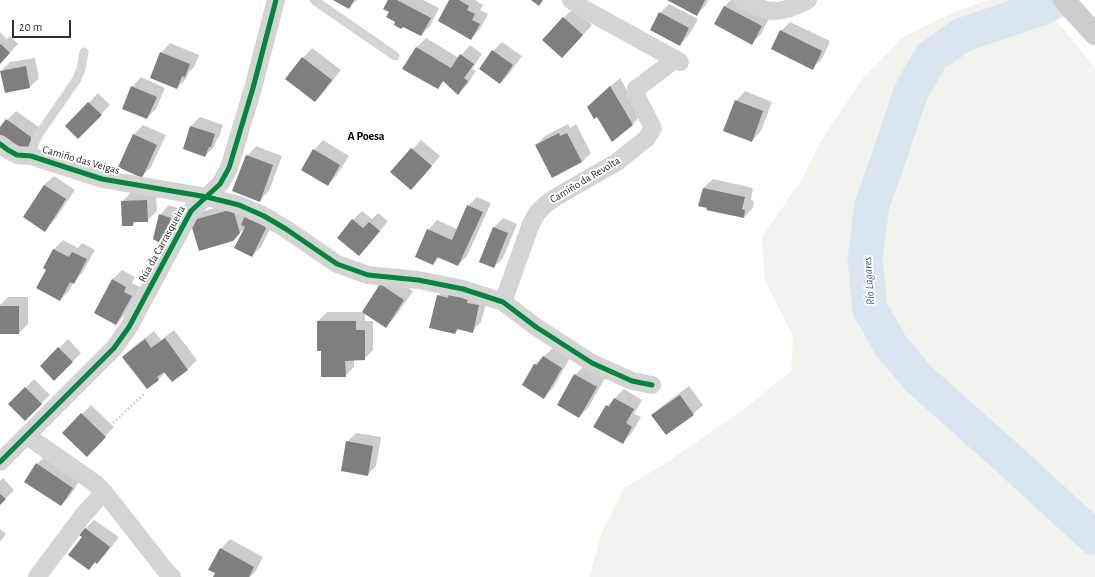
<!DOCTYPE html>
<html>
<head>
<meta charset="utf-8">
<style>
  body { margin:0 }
  #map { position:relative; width:1095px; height:577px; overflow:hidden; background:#fff; font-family:"Alegreya Sans",sans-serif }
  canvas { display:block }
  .scale { position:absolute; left:12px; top:20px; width:59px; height:18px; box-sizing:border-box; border:2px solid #2f2f2f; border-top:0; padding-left:5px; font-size:12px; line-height:14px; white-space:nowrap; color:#2f2f2f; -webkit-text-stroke:3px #fff; paint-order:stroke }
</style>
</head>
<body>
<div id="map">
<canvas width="1095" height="577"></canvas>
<div class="scale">20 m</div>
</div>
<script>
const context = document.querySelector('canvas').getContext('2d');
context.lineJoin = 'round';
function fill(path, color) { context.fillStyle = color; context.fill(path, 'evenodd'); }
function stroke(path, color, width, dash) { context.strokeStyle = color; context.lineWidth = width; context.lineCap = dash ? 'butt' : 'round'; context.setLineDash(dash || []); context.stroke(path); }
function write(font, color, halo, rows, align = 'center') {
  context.font = font + ' "Alegreya Sans",sans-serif'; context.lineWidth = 4; context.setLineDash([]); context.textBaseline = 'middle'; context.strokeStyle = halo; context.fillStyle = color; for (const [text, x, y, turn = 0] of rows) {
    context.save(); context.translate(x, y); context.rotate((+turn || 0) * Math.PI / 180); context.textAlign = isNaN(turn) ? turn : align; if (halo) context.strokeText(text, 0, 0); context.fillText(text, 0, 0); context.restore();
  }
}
fill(new Path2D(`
  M988 0H1027L1049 12 1095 68V577H589L602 532 624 488 666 463 743 410 791 371 793 336 765 281 762 237 802 179 821 141 864 77 903 37 959 10Z`), '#f0f4ed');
fill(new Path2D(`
  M335 0H357L349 8Z
  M389 0H423L439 8 430 26 421 35 390 12Z
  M450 0H475L483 5 480 10 488 14 480 29 471 39Z
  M669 0H708L706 5 697 14Z
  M731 0H740L770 17 761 34 752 43 715 24 725 6Z
  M669 4 698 19 689 35 680 45 660 13Z
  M573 8 592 25 571 48 544 40Z
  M790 22 830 41 822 59 812 68 781 31Z
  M0 32 7 39 10 36 18 44 0 63Z
  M426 38 459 58 470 45 482 54 472 69 476 71 467 85 458 94 444 81 437 88 404 68 417 47Z
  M502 42 522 56 509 74 500 83 480 69 493 51Z
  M170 43 199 55 194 67 189 72 186 79 177 88 161 53Z
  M312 48 341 70 324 92 315 101 303 58Z
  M35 58 39 78 30 87 5 92 1 71 10 62Z
  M141 77 165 88 156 109 147 118 132 87Z
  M620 78 641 115 632 125 598 115 597 98Z
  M745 91 772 102 761 131 752 141 736 101Z
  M98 93 110 105 78 138 66 126Z
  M16 111 39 127 27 146 0 128Z
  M200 117 223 125 219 137 217 139 214 147 205 156 191 126Z
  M568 124 570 128 576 124 591 153 582 162 536 145 545 136Z
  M143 125 166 135 151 167 142 176 119 166 134 134Z
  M323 140 349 156 337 175 328 185 314 150Z
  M421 140 440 156 420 180 392 172Z
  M256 146 282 156 269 191 260 200 247 156Z
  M54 176 75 190 54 221 45 230 24 217 44 185Z
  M713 179 753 188 751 200 754 201 753 208 744 217 703 188Z
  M131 192H156L157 211 147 221H137L133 225 122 202Z
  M477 197 491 203 467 256 458 265 440 257 433 264 428 230 437 220 457 229 468 206Z
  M242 200 248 212 257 203 278 213 261 247 252 256 245 228 232 240 192 221 201 212Z
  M169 205 180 209 174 235 160 215Z
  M362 211 372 219 378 213 388 221 368 246 359 255 353 220Z
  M503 218 517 224 503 258 494 267 480 261 494 227Z
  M63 240 78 248 82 243 95 250 82 273 73 283 69 291 60 300 47 269 44 268 54 249Z
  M122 270 135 277 132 283 140 287 125 315 116 324 112 280Z
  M390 276 413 291 395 317 386 327 365 312V321H373V350L364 359 354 360V367L345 376 322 350 318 321 327 312H363L381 285Z
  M447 287 488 296 481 322 472 331 460 328 455 333 438 296Z
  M8 297H28V324L19 333H0V305Z
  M174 330 197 360 188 369 173 381 166 372 159 379 147 388 123 357 132 348 154 331 161 340Z
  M68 339 81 353 72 362 41 366Z
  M553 348 570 358 553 388 544 397 523 385 535 364Z
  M584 366 605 378 588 408 579 417 575 375Z
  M34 379 50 395 25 419 10 404Z
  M689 386 703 405 693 414 666 434 653 415 662 406Z
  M624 389 642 400 634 414 641 417 631 434 622 443 607 406Z
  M91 405 114 427 87 455 63 433Z
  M356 433 381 437 376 466 367 475 347 442Z
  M46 455 81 478 70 496 61 505 37 464Z
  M3 478 14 490 0 504V481Z
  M94 520 119 537 106 554 97 563 96 562 88 569 83 537 85 529Z
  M0 529 6 534 0 542Z
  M230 539 263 557 255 572 250 577H214L216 573 210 569 221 549Z`), '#0003');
stroke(new Path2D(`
  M1057 0 1042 8 962 35 931 57 911 92 887 163 872 205 865 259 870 309 891 346 919 379 1001 452 1095 538`), '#dbe5f0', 35);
fill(new Path2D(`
  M333 0H354L349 9Z
  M388 0H397L431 18 421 36 403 27 401 29 394 25 395 22 386 17 389 12 383 9Z
  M449 0H459L469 6 467 10 475 14 472 20 480 24 471 40 438 21Z
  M531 0H543L539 6Z
  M667 0H705L697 16Z
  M724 6 762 26 752 45 714 24Z
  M659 12 689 28 680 46 650 30Z
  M563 17 583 35 562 58 542 40Z
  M780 30 822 51 813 70 771 49Z
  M1 44 10 53 0 64V45Z
  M416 47 451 68 460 54 474 64 464 78 468 81 458 95 443 81 438 89 402 69Z
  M492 50 513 65 500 84 479 69Z
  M160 52 190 64 185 77 182 76 177 89 150 78Z
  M302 57 332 80 315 102 285 79Z
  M26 66 30 88 5 93 0 71Z
  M131 86 157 97 147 119 122 109Z
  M610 86 633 125 612 142 597 117 594 119 587 107Z
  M735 100 763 111 752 142 723 131Z
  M88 102 102 115 78 139 65 126Z
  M6 119 31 137V142L28 147 22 152 0 138V127Z
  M190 126 215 134 211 147H209L205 157 183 149Z
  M559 133 560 136 567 133 582 162 552 178 535 145Z
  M133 134 157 145 142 178 118 167Z
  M411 148 432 166 411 190 390 172Z
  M313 149 340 165 328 186 301 170Z
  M246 155 273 165 260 202 232 191Z
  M44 185 66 199 45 232 23 217Z
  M703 188 745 197 742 209 745 210 744 218 706 210 707 208 698 206Z
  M147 200 148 222H133V226H122L121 201Z
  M467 205 483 212 458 266 437 257 433 265 415 257 427 229 452 240Z
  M233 209 240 233 233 241 199 251 190 221Z
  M247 211 269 222 252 257 234 248 245 227 241 225Z
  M159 214 171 218 170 223 174 224 165 246 153 239Z
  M352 219 363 228 369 222 380 231 359 256 337 238Z
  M493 227 508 233 494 268 479 262Z
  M53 249 69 257 72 252 87 259 74 284 70 282 60 301 36 288 46 270 43 268Z
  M112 279 126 287 124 292 132 296 116 325 94 313Z
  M380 284 404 300 386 328 362 312Z
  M449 293 468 298 467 303 479 305 473 333 457 329 455 334 429 328 437 295 448 298Z
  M0 306H19V334H0Z
  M317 321H356V330H365V360L345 361 346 377H321V351H317Z
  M165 338 188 370 172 382 164 372 157 377 159 380 147 389 122 357 145 339 151 348Z
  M58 347 73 362 54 381 40 366Z
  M543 356 562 368 544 399 522 385 534 364 537 365Z
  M574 374 597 387 579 418 557 405Z
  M25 387 42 404 25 421 8 404Z
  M680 395 694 415 666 435 651 415Z
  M614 398 634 409 626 423 632 427 623 444 593 427 606 405 609 407Z
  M81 413 106 437 87 457 62 433Z
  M346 441 373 446 368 476 341 471Z
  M36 463 73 488 61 506 24 482Z
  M0 494 6 499 0 505Z
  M85 528 110 547 97 564 95 562 89 570 68 555 82 537 79 535Z
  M220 548 254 567 249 577H213L215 573 208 570Z`), '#7f7f7f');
stroke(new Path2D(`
  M113 423 145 393`), '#d4d4d4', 2.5, [2, 2]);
stroke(new Path2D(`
  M314 0 395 56
  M31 156 34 144 39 134 77 79 81 69 84 52`), '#d4d4d4', 9);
stroke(new Path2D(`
  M571 0 586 10 680 62
  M743 0C750 3 758 8 766 10 780 14 796 6 808 0
  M0 144 8 150 17 155 31 156 102 179 207 197 239 205 264 216 286 229 337 264 368 275 418 280 463 289 503 302 536 327 592 363 632 381 652 385
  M503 302 531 224 537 213 546 204 556 197 617 162 647 138 653 128 636 95V89L669 64 674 58
  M27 435 33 440 96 484 104 492 166 571 172 577
  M0 462 114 348 129 327 191 211 220 184 229 168 253 88 276 0
  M37 577 84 514 104 492`), '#d4d4d4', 18);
stroke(new Path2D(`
  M1064 0 1095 34`), '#cdcdcd', 22);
stroke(new Path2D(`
  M0 144 8 150 17 155 31 156 102 179 207 197 239 205 264 216 286 229 337 264 368 275 418 280 463 289 503 302 536 327 592 363 632 381 652 385
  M0 462 114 348 129 327 191 211 220 184 229 168 253 88 276 0`), '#00873e', 5);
write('11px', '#2f2f2f', '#fff', [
  ["Camiño das Veigas",81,160,16],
  ["Camiño da Revolta",585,180,-31],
  ["Rúa da Carrasqueira",162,244,-61]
]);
write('bold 12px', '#000', '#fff', [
  ["A Poesa",366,136]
]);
write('italic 12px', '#43678c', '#fff', [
  ["Río Lagares",869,281,-94]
]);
</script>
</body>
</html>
